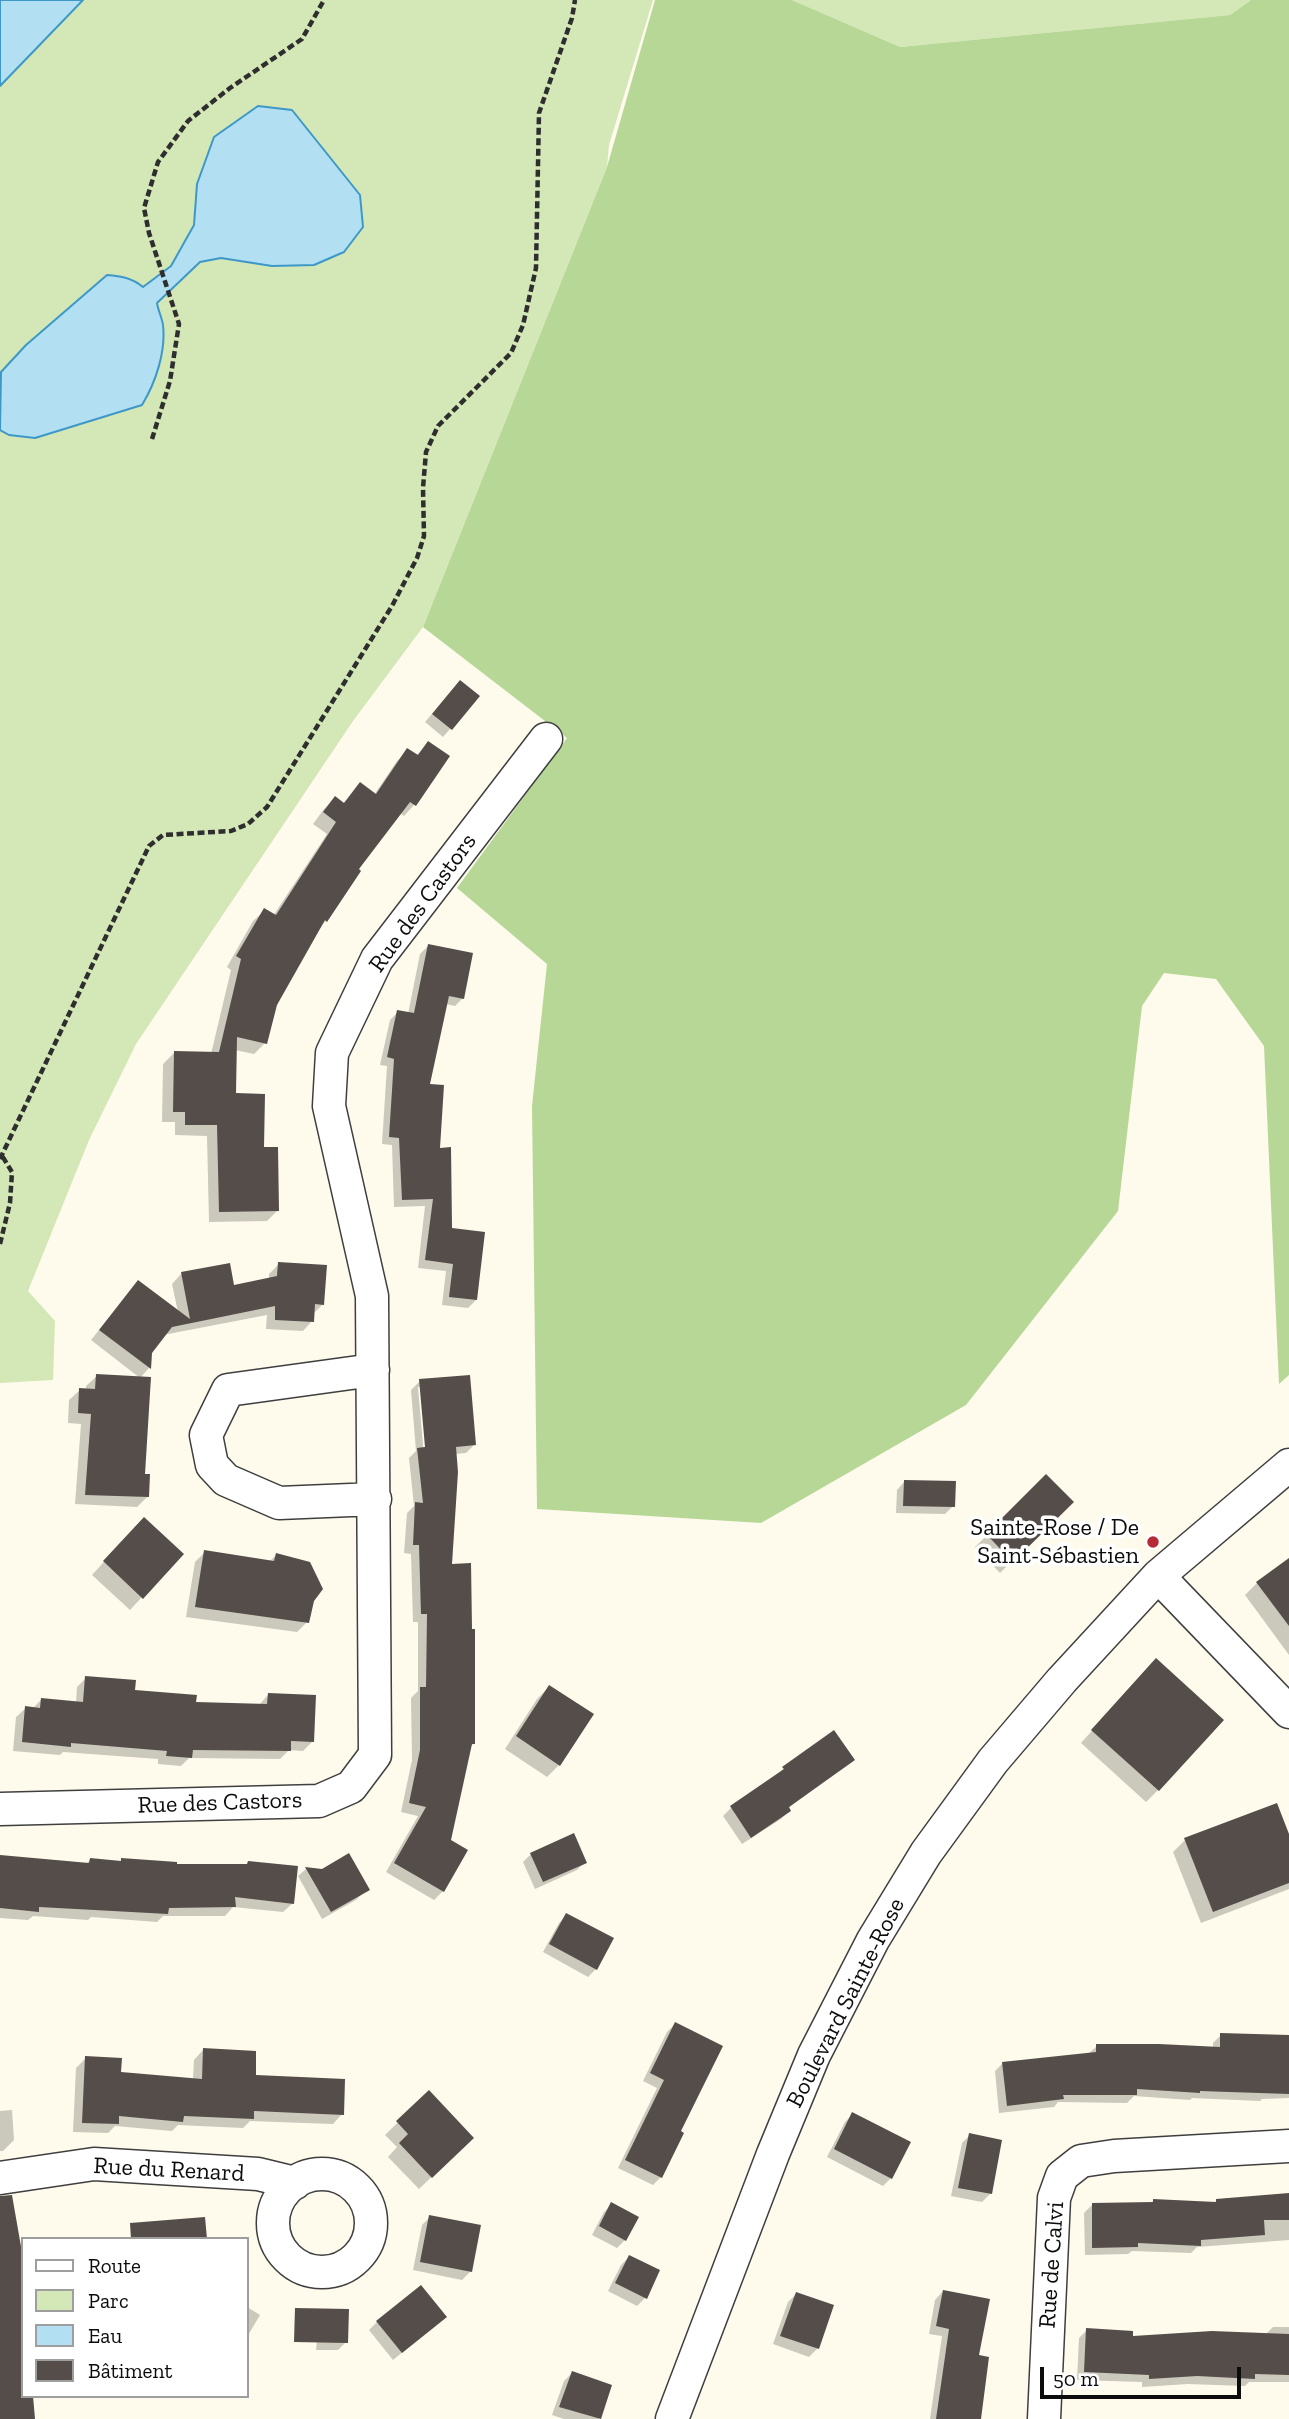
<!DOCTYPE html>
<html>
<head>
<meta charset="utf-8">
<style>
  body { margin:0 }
  #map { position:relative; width:1289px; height:2419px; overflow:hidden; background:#fefaec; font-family:"Zilla Slab",serif }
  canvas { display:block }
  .legend { position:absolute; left:21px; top:2237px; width:228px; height:161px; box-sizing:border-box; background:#fff; border:2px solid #9e9e9e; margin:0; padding:9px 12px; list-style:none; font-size:21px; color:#0c0c0c }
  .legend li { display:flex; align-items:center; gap:14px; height:35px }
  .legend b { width:35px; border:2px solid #9e9e9e }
  .scale { position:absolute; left:1040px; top:2367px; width:201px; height:32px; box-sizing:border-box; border:4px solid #0c0c0c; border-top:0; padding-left:9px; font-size:21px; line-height:24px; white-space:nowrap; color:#0c0c0c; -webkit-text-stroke:5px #fff; paint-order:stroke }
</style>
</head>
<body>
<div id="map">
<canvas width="1289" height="2419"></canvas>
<ul class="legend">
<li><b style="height:9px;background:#fff"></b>Route</li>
<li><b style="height:19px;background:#d3e7b7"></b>Parc</li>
<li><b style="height:19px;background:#b3dff3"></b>Eau</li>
<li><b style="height:19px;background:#544d49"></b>Bâtiment</li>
</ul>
<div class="scale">50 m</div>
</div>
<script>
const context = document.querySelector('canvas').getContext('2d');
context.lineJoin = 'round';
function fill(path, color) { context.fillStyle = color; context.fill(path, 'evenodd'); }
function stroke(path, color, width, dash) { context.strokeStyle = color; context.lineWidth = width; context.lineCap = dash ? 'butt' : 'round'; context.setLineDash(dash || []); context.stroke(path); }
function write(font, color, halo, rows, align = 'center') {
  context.font = font + ' "Zilla Slab",serif'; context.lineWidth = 7; context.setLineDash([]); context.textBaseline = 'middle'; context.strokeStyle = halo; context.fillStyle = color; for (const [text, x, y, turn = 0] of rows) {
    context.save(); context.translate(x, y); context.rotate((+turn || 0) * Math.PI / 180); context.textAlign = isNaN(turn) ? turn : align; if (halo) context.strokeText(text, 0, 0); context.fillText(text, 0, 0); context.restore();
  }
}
fill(new Path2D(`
  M0 0H653L609 145 607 167 423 627 353 721 136 1044 89 1140 28 1291 55 1321 53 1380 0 1383Z
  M792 0H1251L1230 15 900 47Z`), '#d3e7b7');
fill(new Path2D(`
  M655 0H792L900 47 1230 15 1251 0H1289V1375L1279 1384 1264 1046 1216 979 1164 973 1142 1006 1118 1211 966 1405 761 1523 537 1509 532 1106 547 964 457 888 567 738 423 627 607 167Z`), '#b7d797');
const water = new Path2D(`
  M0 0H83L0 86Z
  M258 106 292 110 360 195 363 227 344 252 314 265 272 266 221 258 200 262 157 303C158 310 162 318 163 325 166 351 156 382 142 405L35 438 9 435 0 430 1 372 26 345 107 275C121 276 132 278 143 287L171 266 194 225 197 184 214 137Z`);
fill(water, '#b3dff3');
stroke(water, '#3d98c8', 2);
fill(new Path2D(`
  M452 690 478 697 443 737 425 722Z
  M428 743 447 756 414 805 404 816 400 813 357 870 359 871 326 921 318 929 275 1004 265 1043 254 1054 235 1050 234 1095 262 1149 278 1210 267 1221 209 1222 207 1136 175 1135V1122H162L163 1064 174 1053 211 1054 231 970 227 967 253 921 264 911 273 916 327 834 313 824 324 809 335 798 343 804 360 785 374 795 397 761 408 750 416 756Z
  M428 946 463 998 455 1006 446 1004 428 1086 450 1230 476 1300 468 1308 442 1305 446 1271 418 1268 425 1206 394 1207 392 1145 382 1144 387 1066 380 1065 390 1020 398 1012 408 1014 420 954Z
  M279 1264 323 1304 313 1314 312 1321 303 1331 266 1329 267 1315 163 1335 150 1352 149 1368 140 1378 91 1340 138 1282 178 1312 172 1284 181 1274 233 1287 269 1279V1274Z
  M97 1376 143 1476 147 1497 137 1507 75 1504 81 1424 68 1423 69 1400 80 1390H86V1386Z
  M420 1381 475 1444 466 1453 454 1454 450 1566 474 1743 469 1748 449 1841 443 1891 434 1900 386 1872 418 1816 401 1812 412 1760 411 1698 418 1691V1622H413L411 1554 404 1553 407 1513 414 1506 409 1458 416 1451 411 1390ZM418 1387H421L428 1456H424Z
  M1046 1477 1071 1502 1000 1573 975 1547Z
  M905 1481 953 1506 945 1514 896 1513 897 1490Z
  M131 1532 142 1597 130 1610 92 1575Z
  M205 1552 269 1562 276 1555 312 1600 307 1622 297 1632 186 1617 195 1562Z
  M1289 1560V1655L1245 1595 1257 1583Z
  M1144 1673 1158 1790 1146 1802 1081 1743Z
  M86 1678 133 1692 194 1704 259 1705 268 1695 312 1742 303 1751 289 1750 280 1759 189 1758 181 1766 158 1764V1759L63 1752 60 1755 13 1751 16 1717 26 1708 32 1709 41 1700 76 1703 77 1687Z
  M549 1687 559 1765 547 1777 505 1749 537 1699Z
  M853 1760 787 1809 789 1811 781 1819 742 1844 723 1816 731 1808 776 1777 784 1768Z
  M1289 1839V1889L1201 1923 1173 1852 1185 1840Z
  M531 1854 585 1862 577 1870 535 1889 523 1862Z
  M0 1857 85 1865 90 1860 119 1862 122 1859 175 1866 293 1903 283 1912 233 1907 225 1916H163L157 1922 91 1917 88 1920 33 1916 28 1920 0 1918Z
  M306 1869 323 1871 365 1891 356 1900 322 1919 298 1876Z
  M567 1915 596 1969 588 1977 543 1952 559 1923Z
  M675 2024 661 2177 653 2185 618 2168 657 2088 643 2081 667 2032Z
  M1221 2035 1289 2037V2098L1262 2099 1260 2101 1192 2098 1190 2100 1134 2096 1127 2103 1058 2102 1054 2107 999 2113 995 2071 1003 2063 1088 2054 1097 2046 1213 2049V2043Z
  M203 2050 254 2077 342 2114 333 2124 250 2121 243 2128 178 2125 172 2131 115 2126 108 2133 73 2132 76 2068 86 2058 119 2074 193 2080 194 2060Z
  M429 2092 472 2138 419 2189 388 2157 397 2147 385 2135Z
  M12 2110 14 2140 3 2151H0V2111Z
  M853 2114 891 2178 883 2186 827 2157 845 2122Z
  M970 2135 990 2194 982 2202 951 2196 962 2143Z
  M1289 2195V2240L1197 2247 1191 2253 1132 2251 1128 2254 1085 2255 1084 2213 1092 2205 1151 2203 1153 2201 1214 2203 1217 2200Z
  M612 2204 625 2240 617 2248 592 2235 604 2212Z
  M430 2217 470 2272 462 2280 413 2270 422 2225Z
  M629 2257 645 2298 637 2306 608 2291 621 2265Z
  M943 2291 977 2357 979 2419H930L942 2336 929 2334 935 2300Z
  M796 2294 832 2306 817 2349 809 2357 773 2344 788 2302Z
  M247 2307 260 2315 247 2337Z
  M319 2319 346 2342 338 2350H316Z
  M377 2322 436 2325 393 2360 369 2330Z
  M1273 2327H1289V2382H1249L1245 2386 1188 2384 1142 2387V2382L1077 2380 1079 2338 1087 2330 1131 2338 1265 2335Z
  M572 2373 610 2386 599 2419H564L552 2415 564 2381Z`), '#0003');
fill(new Path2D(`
  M460 680 480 696 452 730 432 714Z
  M428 741 450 756 416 806 410 802 359 869 361 871 327 922 325 920 277 1005 267 1044 237 1037 236 1093 265 1094 264 1147H278L279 1211 219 1212 217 1125H185V1112H173L174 1051 219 1052 241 959 236 956 264 908 276 915 336 822 323 812 335 796 344 803 360 782 376 794 407 748 418 755Z
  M428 944 473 953 464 999 449 996 430 1084 444 1085 440 1148 451 1147 452 1228 485 1232 477 1300 449 1297 453 1264 425 1260 433 1199 402 1200 399 1138 389 1137 394 1059 387 1057 397 1010 414 1013Z
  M278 1262 327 1265 324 1305 315 1304 314 1322 275 1320V1306L172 1327 152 1353 151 1369 99 1330 138 1280 190 1319 181 1272 230 1263 234 1285 277 1276Z
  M96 1374 151 1377 145 1474H150L149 1497 85 1495 91 1414 78 1413 79 1388 95 1389Z
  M470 1375 476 1445 456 1447 458 1472 452 1564 471 1563 472 1629H475V1744H472L451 1840 468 1850 444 1892 394 1863 426 1807 409 1803 420 1750V1687H426L427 1614H421L419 1545H413L415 1502 423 1503 417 1448 425 1447 419 1379Z
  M1046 1474 1074 1502 1013 1562 986 1534Z
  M904 1480 956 1481 955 1507 903 1506Z
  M144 1517 184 1554 143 1599 103 1561Z
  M204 1550 274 1561 276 1553 310 1562 323 1589 314 1601 309 1623 195 1607Z
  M1289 1558V1626L1256 1582Z
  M1156 1658 1224 1720 1159 1791 1091 1730Z
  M85 1676 136 1680 135 1690 197 1695 196 1702 267 1704 268 1693 316 1695 314 1742 291 1741V1751L193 1750 192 1758 166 1756 167 1751 71 1743V1747L22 1742 25 1706 40 1708 41 1698 83 1702Z
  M549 1685 594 1714 560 1766 516 1736Z
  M834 1730 855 1760 789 1807 791 1811 751 1838 730 1806 784 1769 782 1767Z
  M1277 1803 1289 1834V1883L1213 1912 1184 1838Z
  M574 1833 587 1863 543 1882 530 1853Z
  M349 1853 370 1890 331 1912 305 1867 322 1869Z
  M0 1855 89 1863 90 1858 121 1861V1858L177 1862V1864H247L248 1861 298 1866 294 1904 235 1897 236 1907 169 1908 168 1914 39 1907V1912L0 1908Z
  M566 1913 614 1938 597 1970 549 1944Z
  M675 2022 723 2046 681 2131 684 2133 662 2178 625 2160 664 2080 650 2073Z
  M1220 2033 1289 2035V2094L1200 2091V2093L1137 2089V2095H1063L1064 2099 1007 2106 1002 2062 1096 2052V2044H1159L1220 2047Z
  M203 2048 256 2051V2075L345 2079 344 2115 254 2111V2119L184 2116 183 2122 119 2116V2124L82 2123 85 2056 122 2058 121 2072 202 2079Z
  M429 2090 474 2138 432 2178 399 2143 408 2134 396 2121Z
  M852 2112 911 2142 892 2179 834 2149Z
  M969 2133 1002 2140 992 2194 958 2188Z
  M1289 2193V2220H1264L1265 2235 1201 2240V2246L1138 2243V2247L1092 2248V2203L1153 2202V2199L1216 2202V2199Z
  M12 2195 23 2258V2396H33L35 2419H0V2196Z
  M611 2202 639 2217 626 2241 599 2226Z
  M429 2215 481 2225 472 2272 420 2262Z
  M205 2217 207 2239H131L130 2223Z
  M629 2255 660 2270 647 2299 615 2283Z
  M421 2285 447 2317 402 2353 376 2321Z
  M943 2290 990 2299 979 2355 989 2357 981 2419H936L949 2329 936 2326Z
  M796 2292 834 2305 819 2349 780 2336Z
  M295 2308 349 2309 348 2343 294 2342Z
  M1086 2328 1133 2331V2336L1212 2331 1289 2334V2375L1255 2374V2379L1197 2376 1149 2379V2375L1084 2372Z
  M572 2371 612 2385 601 2419 559 2407Z`), '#544d49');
const minor = new Path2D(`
  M373 1370 228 1390 206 1435 212 1465 226 1480 279 1503 375 1499
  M1158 1576 1289 1712
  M0 1809 319 1801 351 1787 375 1755 372 1296 329 1106 332 1053 377 959 546 739
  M273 2223a49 49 0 1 1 98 0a49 49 0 1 1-98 0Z
  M0 2178 94 2164 258 2174 295 2183
  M672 2419 773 2154 814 2055 873 1940 926 1853 993 1761 1062 1680 1158 1576 1289 1465
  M1044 2419 1054 2198 1062 2176 1081 2161 1114 2156 1289 2146`);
stroke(minor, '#3f3f3f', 35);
stroke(new Path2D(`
  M152 439 170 381 179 324 149 233 144 208 158 162 188 121 230 88 302 39 324 0
  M0 1159 149 846 163 835 231 831 248 824 267 807 392 606 417 558 424 536 423 488 426 452 438 426 511 353 523 325 536 268 539 113 572 18 575 0
  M0 1244 10 1203 12 1172 1 1154`), '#2e2e2e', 4.5, [7, 3.5]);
stroke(minor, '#fff', 32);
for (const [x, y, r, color] of [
  [1153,1542,7,"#b62a38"]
]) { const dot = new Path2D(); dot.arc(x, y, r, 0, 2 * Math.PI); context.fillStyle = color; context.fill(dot); stroke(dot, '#fff', 2.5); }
write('24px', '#0c0c0c', '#fff', [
  ["Rue des Castors",423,903,-54],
  ["Rue des Castors",220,1803,-2],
  ["Boulevard Sainte-Rose",846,2003,-63],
  ["Rue du Renard",169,2170,3],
  ["Rue de Calvi",1052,2265,-86]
]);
write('24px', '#0c0c0c', '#fff', [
  ["Sainte-Rose / De",1139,1528],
  ["Saint-Sébastien",1139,1556]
], 'right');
</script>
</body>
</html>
